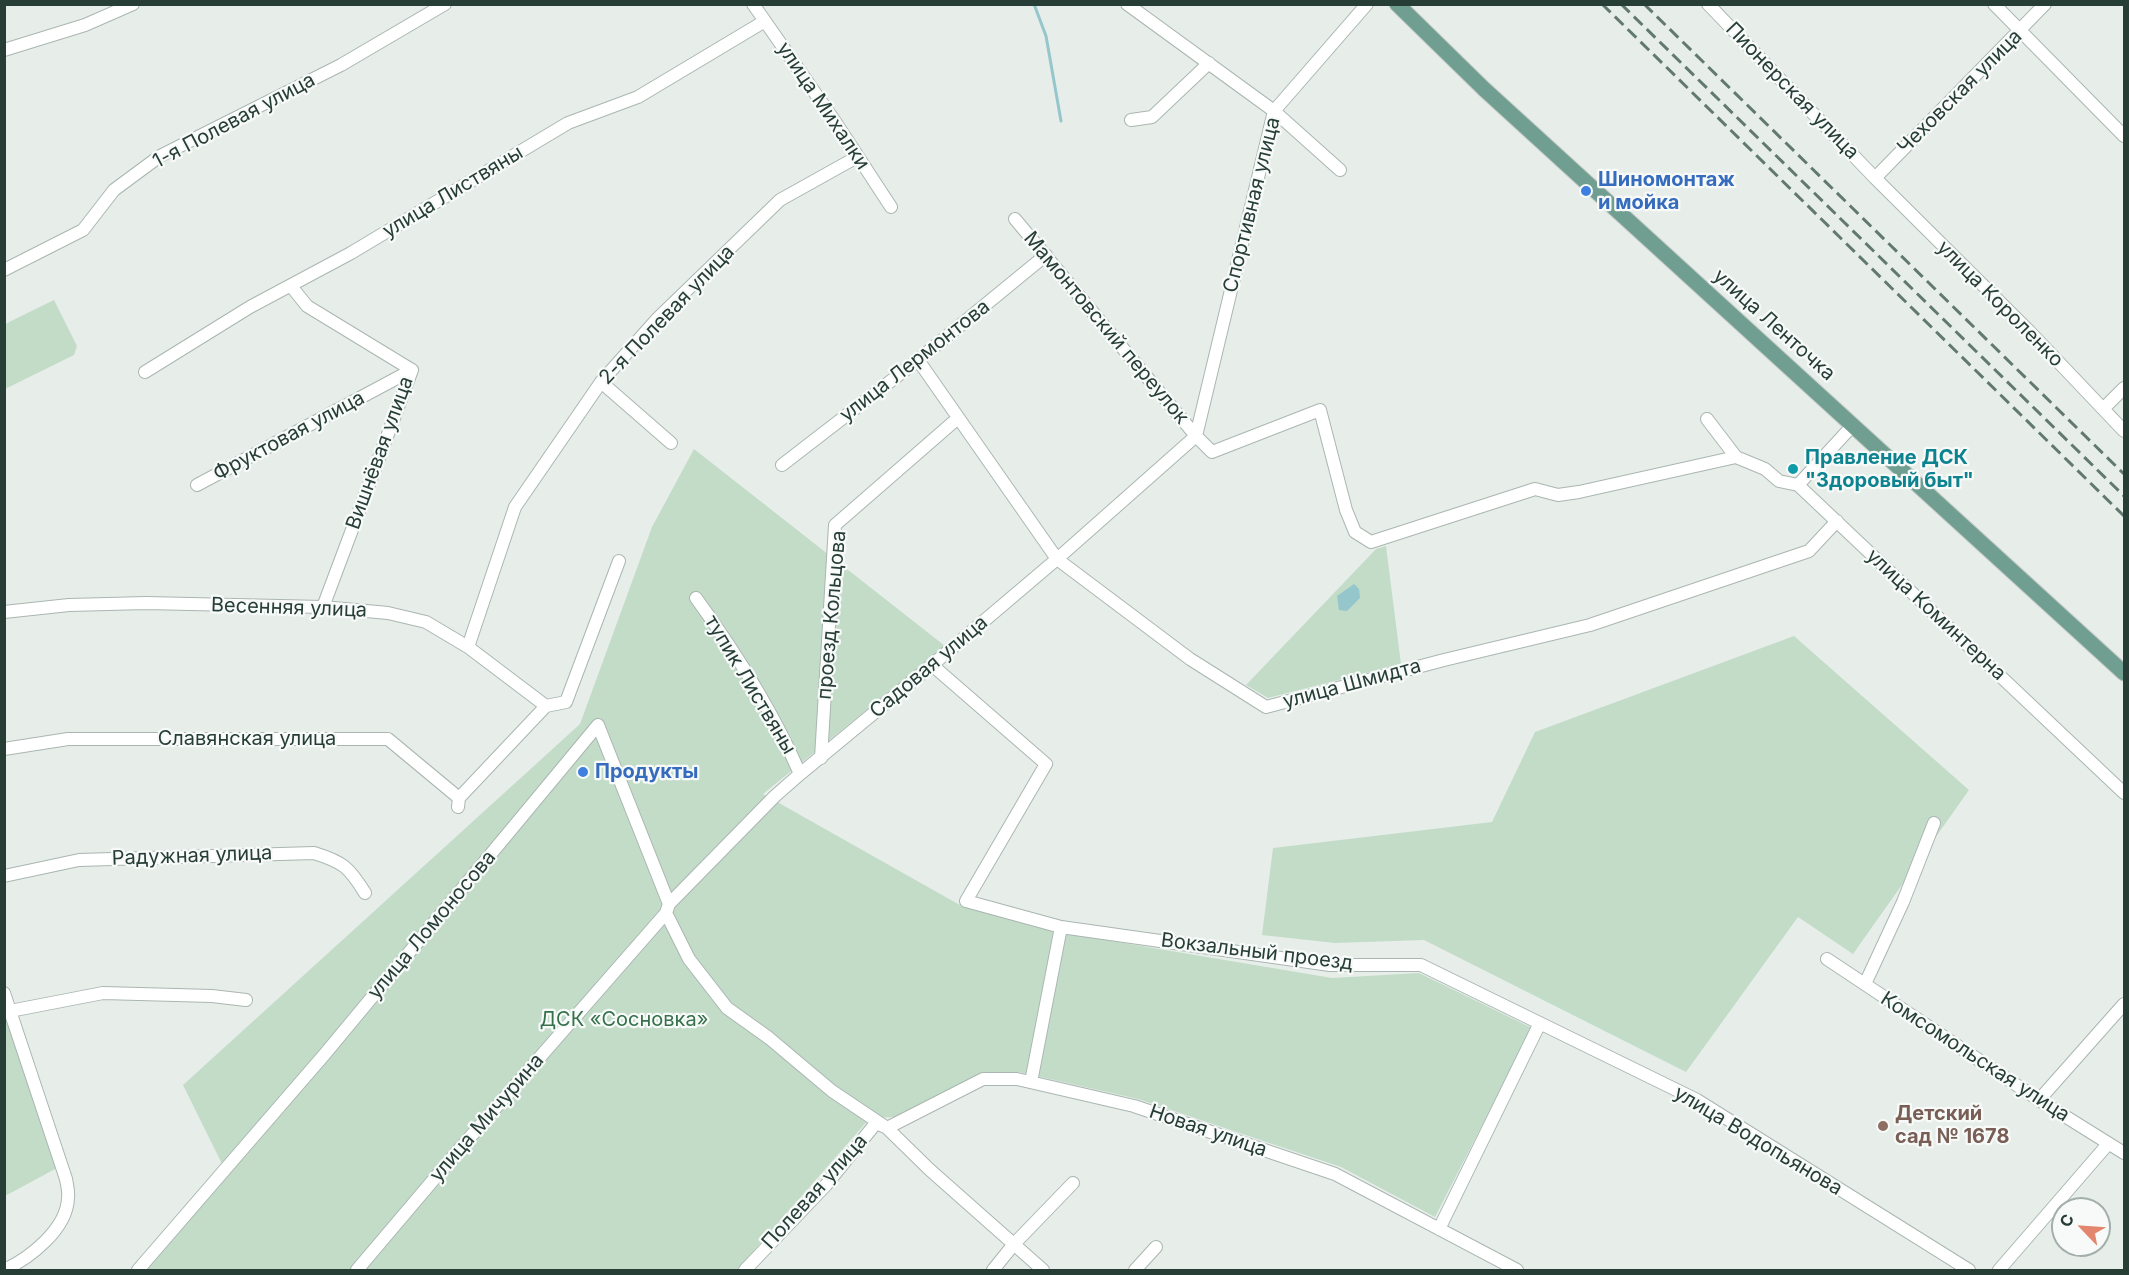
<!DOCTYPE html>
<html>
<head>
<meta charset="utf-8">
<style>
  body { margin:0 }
  #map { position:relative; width:2129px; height:1275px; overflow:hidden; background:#e7eeea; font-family:Inter,sans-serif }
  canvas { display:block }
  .frame { position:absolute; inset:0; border:6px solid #273e37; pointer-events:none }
  .north { position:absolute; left:2051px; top:1197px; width:60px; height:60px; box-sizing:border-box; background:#f7faf9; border:2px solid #a4afab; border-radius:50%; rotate:295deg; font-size:16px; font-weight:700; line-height:24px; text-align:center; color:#273e37 }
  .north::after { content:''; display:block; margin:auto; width:21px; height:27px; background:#e4866e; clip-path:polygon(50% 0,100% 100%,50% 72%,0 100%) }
</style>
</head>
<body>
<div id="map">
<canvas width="2129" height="1275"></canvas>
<div class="frame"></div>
<div class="north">С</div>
</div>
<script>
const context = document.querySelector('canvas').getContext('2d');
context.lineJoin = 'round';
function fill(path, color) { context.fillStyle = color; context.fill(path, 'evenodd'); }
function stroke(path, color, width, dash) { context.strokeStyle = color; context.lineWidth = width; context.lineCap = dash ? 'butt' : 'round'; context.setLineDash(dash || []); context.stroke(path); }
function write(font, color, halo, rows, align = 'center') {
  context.font = font + ' Inter,sans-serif'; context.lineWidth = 4.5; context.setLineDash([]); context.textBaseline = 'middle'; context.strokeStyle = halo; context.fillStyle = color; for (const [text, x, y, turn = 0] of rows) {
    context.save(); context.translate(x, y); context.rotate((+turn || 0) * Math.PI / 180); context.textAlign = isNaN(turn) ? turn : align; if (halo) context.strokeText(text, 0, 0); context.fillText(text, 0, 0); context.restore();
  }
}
fill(new Path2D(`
  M54 300 77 346 74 355 5 389V324Z
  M694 449 945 646 763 794 958 904 1058 932 1332 978 1419 973 1532 1028 1435 1217 1341 1167 1138 1099 1019 1072 983 1073 895 1117 870 1118 737 1270H131L222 1164 183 1085 580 724 652 527Z
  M1386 546 1401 664 1268 698 1246 685 1376 549Z
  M1794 636 1969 790 1853 954 1798 917 1686 1072 1424 940 1335 943 1262 935 1273 848 1492 822 1535 732Z
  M4 1011 57 1168 5 1196H4Z`), '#c2dcc8');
fill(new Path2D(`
  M1354 584 1359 589 1360 598 1347 611 1339 610 1337 596Z`), '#95c6cc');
stroke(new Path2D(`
  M1034 4 1046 36 1061 121`), '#95c6cc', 3);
const minor = new Path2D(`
  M753 4 836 123 891 207
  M1127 4 1274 111 1340 170
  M1708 4 1875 178 2029 331 2124 431
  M1994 4 2124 136
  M4 50 85 25 133 4
  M1131 120 1152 117 1209 63
  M1875 178 2045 4
  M1015 219 1196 436 1212 452 1320 410 1346 510 1355 532 1371 542 1535 489 1558 495 1579 492 1736 457
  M4 270 83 230 114 190 160 156 341 65 445 4
  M291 286 307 306 412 370 323 607
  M918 360 1057 559 1190 659 1266 707 1444 660 1590 625 1809 551 1837 521
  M145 372 250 307 351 253 568 123 638 97 765 21
  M601 382 671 443
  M2103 409 2124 388
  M1707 419 1736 457 1765 469 1779 481 1798 485 2124 793
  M1196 436 1274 111 1367 4
  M782 465 918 360 1046 255
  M197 485 412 370
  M1798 485 1853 425
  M696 598C736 653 773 711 800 774
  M4 612 69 605 146 603 323 607 388 613 426 622 468 647 546 706
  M468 647 515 507 601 382 658 318 780 200 857 157
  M932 665 1046 764 966 901 1061 927 1330 965H1421L1697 1100 1969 1270
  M546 706 566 702 619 561
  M4 749 68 739H388L459 798 458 807
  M821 758 835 525 958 418
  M459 798 546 706
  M4 876 79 860 314 853C343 862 349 867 365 893
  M1827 959 2039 1100 2124 1153
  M1865 984 1903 902 1934 823
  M4 993 66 1179C67 1185 69 1192 68 1198 67 1229 30 1258 4 1270
  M10 1011 103 993 212 996 246 1000
  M1031 1082 1061 927
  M2039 1100 2124 1004
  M887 1128 983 1079H1017L1134 1106 1335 1174 1517 1270
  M1439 1229 1540 1023
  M138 1270 324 1055 598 725 669 904
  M357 1270 457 1152 666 913
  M745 1270 826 1185 876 1123 883 1126
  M993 1270 1014 1244 1073 1183
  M1043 1270 930 1170 887 1128 832 1091 769 1038 727 1008 689 959 666 913 669 904 775 796 800 774 932 665 1057 559 1196 436
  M1135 1270 1156 1247
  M1999 1270 2108 1144`);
const major = new Path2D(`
  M1397 4 1484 89 2124 673`);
stroke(minor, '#aab6b1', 14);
stroke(major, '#c3c9c7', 17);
stroke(minor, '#fff', 12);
stroke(major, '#709e90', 15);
stroke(new Path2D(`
  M1602 4 2124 516
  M1621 4 2124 496
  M1644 4 2124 474`), '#627972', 3, [12, 6]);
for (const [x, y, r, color] of [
  [1586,191,6,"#3f7fe0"],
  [1793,469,6,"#0f9aa8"],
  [583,772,6,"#3f7fe0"],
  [1883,1126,6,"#8d6e63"]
]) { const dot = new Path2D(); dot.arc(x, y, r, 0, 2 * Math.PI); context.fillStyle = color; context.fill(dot); stroke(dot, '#f7faf9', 2); }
write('20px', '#273e37', '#f7faf9', [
  ["Пионерская улица",1792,91,46],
  ["Чеховская улица",1960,92,-45],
  ["улица Михалки",823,106,56],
  ["1-я Полевая улица",234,121,-28],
  ["улица Листвяны",453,192,-31],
  ["Спортивная улица",1252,205,-76],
  ["улица Короленко",2000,304,45],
  ["2-я Полевая улица",667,315,-46],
  ["улица Ленточка",1774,325,42],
  ["Мамонтовский переулок",1106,328,50],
  ["улица Лермонтова",915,361,-38],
  ["Фруктовая улица",289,436,-28],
  ["Вишнёвая улица",380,453,-70],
  ["Весенняя улица",289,608,2],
  ["проезд Кольцова",832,615,-85],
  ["улица Коминтерна",1936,615,43],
  ["Садовая улица",929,667,-40],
  ["улица Шмидта",1352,684,-15],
  ["тупик Листвяны",750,685,59],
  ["Славянская улица",247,739],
  ["Радужная улица",192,856,-2],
  ["улица Ломоносова",432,925,-50],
  ["Вокзальный проезд",1257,952,7],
  ["Комсомольская улица",1975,1057,33],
  ["улица Мичурина",487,1118,-49],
  ["Новая улица",1208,1131,19],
  ["улица Водопьянова",1758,1141,31],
  ["Полевая улица",815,1192,-48]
]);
write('bold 20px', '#366cbe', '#f7faf9', [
  ["Шиномонтаж",1598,180],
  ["и мойка",1598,203],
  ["Продукты",595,772]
], 'left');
write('bold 20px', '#0d838f', '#f7faf9', [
  ["Правление ДСК",1805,458],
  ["\"Здоровый быт\"",1805,481]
], 'left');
write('20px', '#35714a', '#f7faf9', [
  ["ДСК «Сосновка»",624,1020]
]);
write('bold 20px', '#785e54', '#f7faf9', [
  ["Детский",1895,1114],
  ["сад № 1678",1895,1137]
], 'left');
</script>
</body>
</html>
